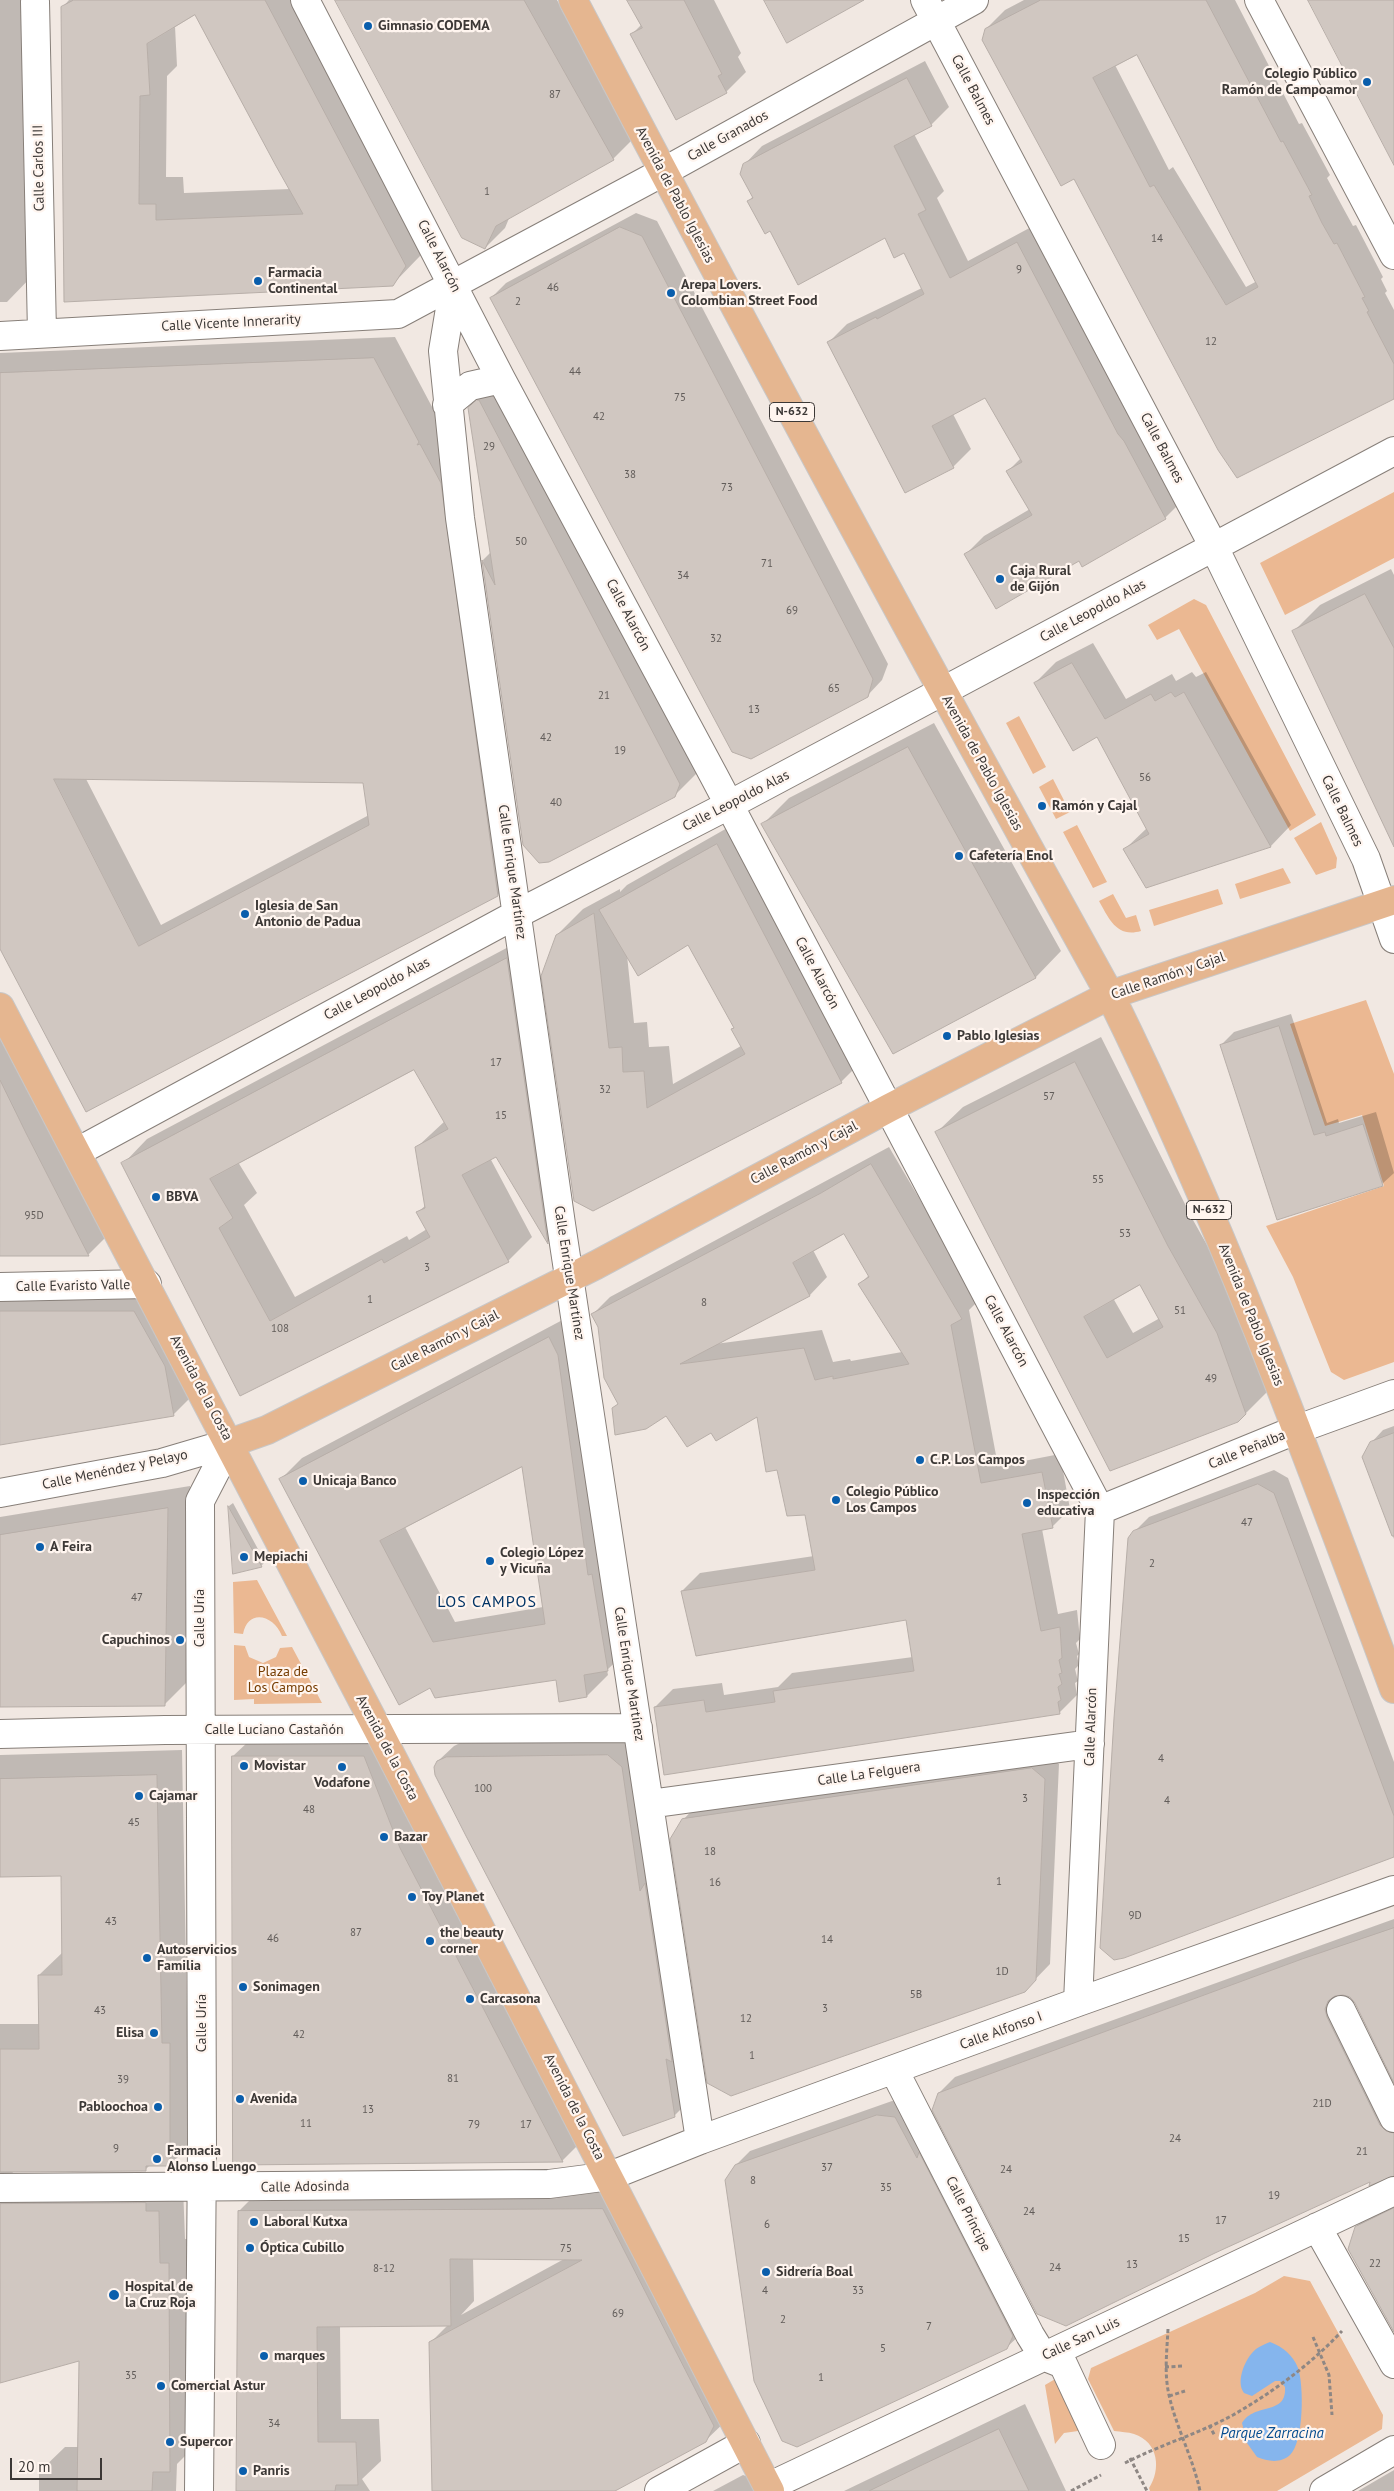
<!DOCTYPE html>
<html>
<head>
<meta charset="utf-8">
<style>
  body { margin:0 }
  #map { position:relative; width:1394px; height:2491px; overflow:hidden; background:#f1e8e2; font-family:"PT Sans",sans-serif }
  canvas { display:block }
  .scale { position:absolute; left:10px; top:2458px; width:92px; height:22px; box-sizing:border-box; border:2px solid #3c3836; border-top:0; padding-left:6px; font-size:15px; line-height:18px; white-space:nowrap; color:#3c3836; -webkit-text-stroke:4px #fff5ef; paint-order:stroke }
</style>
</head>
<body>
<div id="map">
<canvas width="1394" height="2491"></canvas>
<div class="scale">20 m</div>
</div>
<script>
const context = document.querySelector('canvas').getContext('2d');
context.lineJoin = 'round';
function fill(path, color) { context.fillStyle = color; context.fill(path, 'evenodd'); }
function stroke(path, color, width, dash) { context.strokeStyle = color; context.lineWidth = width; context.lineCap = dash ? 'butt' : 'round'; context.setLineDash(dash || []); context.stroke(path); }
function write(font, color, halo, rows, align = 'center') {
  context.font = font + ' "PT Sans",sans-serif'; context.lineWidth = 4.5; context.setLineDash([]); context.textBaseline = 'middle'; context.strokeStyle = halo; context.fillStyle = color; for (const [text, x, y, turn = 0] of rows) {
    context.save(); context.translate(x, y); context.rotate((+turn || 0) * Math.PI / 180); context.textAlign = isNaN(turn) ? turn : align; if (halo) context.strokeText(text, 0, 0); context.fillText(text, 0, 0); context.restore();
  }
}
fill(new Path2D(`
  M1394 492V558L1285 615 1260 563Z
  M1194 599 1206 605 1316 815 1290 831 1179 629 1157 640 1148 625Z
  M1019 716 1046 767 1033 774 1006 723Z
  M1053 779 1070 812 1056 819 1039 787Z
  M1321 822 1337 858 1336 868 1316 875 1294 838Z
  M1077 825 1107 882 1093 888 1063 832Z
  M1283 868 1291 883 1240 899 1235 884Z
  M1218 889 1223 904 1154 926 1149 910Z
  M1113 894 1126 918 1136 915 1141 931C1117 938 1109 919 1099 901Z
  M1366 1000 1394 1074V1362L1344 1380 1331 1372 1293 1277 1266 1226 1384 1186 1362 1115 1325 1126 1290 1024Z
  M257 1580 287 1636H282C274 1615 248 1608 243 1634L234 1633 233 1582Z
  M234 1645 245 1646 249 1657 263 1663 276 1657 280 1648 292 1647 322 1703 254 1704V1699L234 1700Z
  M1284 2276 1310 2281 1383 2415 1382 2429 1277 2491H1150L1149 2488C1161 2470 1159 2442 1134 2434 1128 2432 1121 2432 1114 2431L1088 2379 1091 2368 1255 2293Z
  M1057 2378 1091 2441 1078 2431 1064 2433 1055 2444 1045 2385Z`), '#ebb892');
fill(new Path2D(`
  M1270 2342C1283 2347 1293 2355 1298 2368 1304 2385 1304 2442 1290 2455 1280 2464 1267 2461 1257 2457L1247 2443 1242 2423C1255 2402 1287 2416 1285 2387L1280 2381H1275L1252 2396 1244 2393C1235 2381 1246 2357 1256 2349 1260 2346 1265 2344 1270 2342Z`), '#85b5ed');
fill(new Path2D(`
  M0 0H31L36 272 7 302H0Z
  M69 0H308L433 237 420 256 392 285 66 300 62 8ZM195 13 290 189 184 193 183 177H166L167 76 177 66 175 26Z
  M337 0H557L633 139 613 159 510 216 505 228 485 248Z
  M628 0H714L741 53 738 57 746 72 726 92 631 35 641 25Z
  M1024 0H1235L1299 124 1302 123 1330 175 1327 178 1341 204 1353 226 1356 225 1383 277 1381 279 1387 291 1385 293 1394 310V397L1237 476 1074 177 986 29 1005 10ZM1138 53 1257 281 1246 287 1173 167 1169 170 1115 65Z
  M925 61 949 107 931 125 914 134 944 191 937 198 968 261 1035 225 1183 500 1165 518 1080 559 966 554 984 536 1030 509 1008 471 1021 458 985 396 953 414 971 449 953 467 829 342 847 324 922 288 904 251 885 237 770 230 749 201 753 196 744 165 762 146Z
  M636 213 657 221 888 664 882 680 867 696 491 298 506 283Z
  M395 337 439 420 519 873 498 895 87 1111 0 946V353ZM86 779 364 781 369 815 161 925Z
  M493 385 697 773 674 796 524 845 483 560 491 552 470 408Z
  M1391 569 1394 575V844L1294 631 1320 605Z
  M1093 643 1126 699 1172 674 1176 681 1192 672 1196 677 1206 672 1291 825 1271 846 1146 886 1125 849 1147 828 1097 736 1035 683 1056 662Z
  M934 723 1061 951 1036 977 894 1053 763 824 789 798Z
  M743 819 867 1056 841 1082 593 1210 557 935 583 909 620 889V892L627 885ZM688 943 735 1027 732 1029 741 1046 673 1084 669 1046 649 1047 647 1022 634 1023 627 955Z
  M531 935 572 1218 548 1242 496 1155 490 1158 532 1237 508 1261 241 1394 123 1164 147 1139ZM415 1068 445 1121 417 1147 426 1205 418 1212 427 1229 409 1240 407 1236 295 1297 244 1205 257 1193 238 1162Z
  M1291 1014 1327 1123 1338 1119 1339 1123 1376 1112 1394 1173 1382 1184 1278 1218 1221 1045 1234 1032Z
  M0 1021 109 1234 89 1254 0 1255Z
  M1101 1037 1193 1220 1242 1307 1272 1387 1246 1413 1111 1470 937 1132 963 1107ZM1141 1283 1160 1318 1133 1333 1113 1298Z
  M889 1147 979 1300 969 1310 998 1466 1060 1454 1070 1509 1052 1527 1042 1529 1058 1614 1077 1610 1080 1639 1076 1643 1079 1654 1077 1656 1079 1665 1075 1669 1078 1681 1075 1683 1077 1695 1059 1713 665 1773 655 1707 673 1689 722 1683 724 1695 778 1687 792 1673 913 1657 907 1618 682 1591 700 1573 814 1556 806 1513 778 1469 758 1415 712 1431 667 1414 614 1408 619 1403 599 1327 592 1315 610 1297ZM845 1232 869 1275 860 1284 902 1352 851 1361 850 1359 833 1362 822 1330 715 1344 810 1295 827 1277 813 1250Z
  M158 1288 197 1391 173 1415 0 1444V1289Z
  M570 1316 629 1649 607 1670 608 1675 587 1696 557 1679 431 1686 281 1479 302 1458ZM523 1465 543 1607 455 1622 405 1527Z
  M1394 1426V1539L1363 1457 1371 1443 1383 1430Z
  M1274 1470 1288 1478 1394 1762V1856L1134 1532 1149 1517Z
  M190 1486 187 1682 164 1705 0 1704V1517Z
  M233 1503 265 1562 261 1566 235 1573 229 1506Z
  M623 1740 637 1752 689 2101 674 2116 438 1761 454 1746 462 1742Z
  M249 1741H380L578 2145 562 2161 234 2164 233 1756Z
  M182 1750 187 2019H194L195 2140 170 2165H150L145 2170 11 2171 18 2177 183 2186 185 2239 194 2238 195 2446 177 2464 176 2491H39V2472L65 2447H79L81 2360 0 2381V2024H40L39 1975 63 1952 62 1875H0V1755Z
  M1047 1754 1059 1764 1050 1964 1024 1991 683 1820 697 1805Z
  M1394 1919V2083L1356 2002 1351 1996 1341 1993 1342 2001 1394 2106V2175L1372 2180 939 2093 955 2077Z
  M892 2101 909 2103 1021 2334 1006 2348 735 2166 750 2151Z
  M626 2186 729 2418 705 2441 613 2491H433L430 2343 448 2325 340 2326 341 2419H379L381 2461 362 2479 370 2491H237L239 2211 262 2188ZM473 2258H566L461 2315 474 2301Z
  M1394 2201V2329L1356 2227 1372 2211Z
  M1025 2404 1066 2491H844Z
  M1394 2470V2491H1358Z
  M743 2475 752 2478 758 2491H713Z`), '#0003');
const building = new Path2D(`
  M74 0H265L406 266 393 286 64 302 61 7ZM195 15 276 166 303 214 156 220V204H139L140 96 150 95 147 44Z
  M335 0H524L614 160 496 226 485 249 462 238Z
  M627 0H684L722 74 718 76 727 93 676 120 630 34 642 28Z
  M764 0H864L787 43Z
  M1041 0H1206L1281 142 1283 141 1312 195 1309 196 1322 223 1334 244 1337 243 1365 297 1362 298 1369 311 1367 312 1394 364V399L1237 478 1218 450 1074 179 1061 186 982 40 985 29ZM1137 55 1258 287 1226 305 1154 185 1150 187 1093 78Z
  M1308 0H1394V165Z
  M907 78 932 126 894 146 926 210 918 214 950 278 1017 242 1118 434 1124 441 1166 519 1082 567 1079 561 996 609 964 554 1032 515 1006 471 1022 462 985 398 932 426 954 468 905 493 827 342 876 317 877 319 924 294 904 253 894 258 885 238 798 285 770 231 765 234 747 201 753 198 740 174 743 164Z
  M620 227 642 236 873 679 868 697 751 759 732 752 490 298Z
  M374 358 419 442 417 445 420 444 441 483 498 896 86 1112 0 949V373ZM54 779 363 783 369 825 139 946Z
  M477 400H479L680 784 675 797 549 862 539 863 523 845 482 560 495 585 468 408Z
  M1365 594 1394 648V847L1292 631Z
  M1072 663 1105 719 1151 694 1155 701 1171 692 1175 697 1184 692 1271 847 1146 888 1123 849 1149 834 1097 737 1073 751 1034 683Z
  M908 747 1036 978 893 1054 761 824Z
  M717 844 842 1083 593 1211 574 1201 541 976 556 935 594 913 609 1048 622 1047 623 1072 644 1071 647 1108 745 1054 731 1029 734 1028 688 945 638 976 599 910Z
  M507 958 548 1244 496 1157 462 1175 509 1262 240 1396 121 1163ZM414 1070 448 1129 415 1147 425 1208 416 1212 430 1237 384 1263 382 1259 270 1321 219 1228 233 1218 210 1179Z
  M1279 1026 1314 1135 1325 1132 1326 1136 1363 1124 1383 1186 1277 1220 1220 1045Z
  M1075 1062 1168 1246 1217 1333 1246 1414 1238 1422 1110 1471 935 1132ZM1140 1285 1163 1327 1107 1358 1084 1317Z
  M0 1080 26 1133 89 1256H0Z
  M871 1164 962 1319 951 1325 981 1483 1042 1472 1053 1528 1022 1534 1041 1631 1060 1627 1062 1658 1059 1660 1062 1673 1059 1674 1062 1684 1058 1687 1061 1700 1058 1702 1060 1714 664 1775 654 1707 704 1700 706 1712 775 1702 773 1691 914 1671 906 1620 696 1656 681 1591 815 1570 805 1515 787 1516 777 1470 766 1472 757 1417 716 1441 711 1433 687 1447 666 1416 646 1429 615 1435 612 1408 618 1404 604 1378 598 1327 591 1314 821 1193ZM844 1234 869 1277 858 1284 909 1364 833 1379V1376L815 1380 804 1348 680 1364 810 1296 793 1263Z
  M0 1311H134L165 1366 174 1416 0 1445Z
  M549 1337 558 1355 588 1575 592 1574 608 1671 584 1675 587 1697 559 1702 556 1680 435 1698 430 1688 399 1705 279 1479ZM522 1467 545 1624 433 1642 380 1541Z
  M1394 1433V1536H1392L1362 1457 1370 1442Z
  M1258 1484 1274 1493 1394 1816V1857L1124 1958 1114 1960 1100 1948 1114 1718 1128 1538 1133 1531Z
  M228 1506 262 1567 233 1574Z
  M168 1508 165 1706 0 1707V1535Z
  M608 1755 622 1767 640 1891 645 1883 672 2062 666 2059 675 2117 623 2136 466 1836 435 1775 434 1767 437 1761 446 1757Z
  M232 1756H364L400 1848 563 2162 233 2165Z
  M1032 1768 1045 1779 1036 1980 1025 1992 731 2096 707 2083 670 1839 682 1819Z
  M157 1775 162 2043H170V2166H146V2171L0 2172V2049H39L38 1975H62L61 1876 0 1877V1779Z
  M1394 1928V2083L1355 2003 1350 1997 1343 1995 1335 1996 1328 2001 1325 2009 1327 2017 1380 2125 1386 2131 1394 2133V2176L1369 2186 1370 2182 1215 2253 1066 2326 1037 2314 932 2110 938 2093 1302 1959Z
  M877 2115 895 2117 917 2158 919 2152 1013 2336 1007 2349 797 2447 782 2441 754 2381 725 2180 735 2165Z
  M146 2203V2211H159L160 2263H169L170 2472H153L152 2491H77L79 2361 0 2383V2204Z
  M1394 2208V2332L1348 2249 1355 2227Z
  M603 2209 714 2426 706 2442 615 2491H432L429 2342 582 2260 450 2259 451 2326 317 2327 318 2442H356L358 2485H336L335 2491H236L238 2211Z
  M999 2429 1029 2491H869L922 2465Z`);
fill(building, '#d0c7c1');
stroke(building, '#b7aea8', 1);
const minor = new Path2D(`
  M305 0 501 379 714 776 1100 1510 1078 2002
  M925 0 1214 547 1366 859 1394 939
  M1259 0 1394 255
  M35 2 42 333
  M454 284 443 351 460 518 561 1224 700 2140
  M0 336 398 314 663 172 974 0
  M447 405 470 386 501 379
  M77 1152 517 914 729 805 1394 451
  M0 1287 147 1284
  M0 1493 162 1463 230 1443
  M1100 1510 1298 1429 1394 1394
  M0 1734 165 1730 638 1728
  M649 1804 1090 1744
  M1341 2010 1394 2118
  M894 2070 1030 2335 1043 2356 1063 2364 1101 2445
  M0 2188 549 2184 610 2176 700 2140 1078 2002 1394 1890
  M1317 2227 1394 2364
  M768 2487 1394 2191
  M199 2491 202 2150 200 1501 230 1443
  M659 2491 746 2443
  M1324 2491 1394 2450`);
const major = new Path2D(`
  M573 0C748 334 927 665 1110 995 1221 1220 1307 1454 1394 1689
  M0 1007 378 1730 770 2491
  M230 1443 267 1430 596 1265 889 1108 1110 995 1394 900`);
stroke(minor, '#877f79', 30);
stroke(major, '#c8c7c7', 30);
stroke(new Path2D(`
  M1168 2329C1167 2351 1164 2373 1169 2395 1176 2427 1193 2458 1200 2491
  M1313 2337 1329 2375 1332 2415
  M1165 2367 1183 2366
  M1169 2396 1185 2391
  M1209 2425 1215 2436
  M1130 2458 1147 2491
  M1125 2463C1160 2445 1198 2434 1233 2415 1273 2392 1310 2365 1342 2331
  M1071 2491 1101 2475`), '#8e8784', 3, [4, 2.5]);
stroke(minor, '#fff', 28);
stroke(major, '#e5b690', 28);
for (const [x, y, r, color] of [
  [368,26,5,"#0a5eac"],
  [1367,82,5,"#0a5eac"],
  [258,281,5,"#0a5eac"],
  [671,293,5,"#0a5eac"],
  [1000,579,5,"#0a5eac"],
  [1042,806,5,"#0a5eac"],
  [959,856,5,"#0a5eac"],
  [245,914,5,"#0a5eac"],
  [947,1036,5,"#0a5eac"],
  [156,1197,5,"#0a5eac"],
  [920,1460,5,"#0a5eac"],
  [303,1481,5,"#0a5eac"],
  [836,1500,5,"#0a5eac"],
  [1027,1503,5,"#0a5eac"],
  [40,1547,5,"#0a5eac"],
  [244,1557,5,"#0a5eac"],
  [490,1561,5,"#0a5eac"],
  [180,1640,5,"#0a5eac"],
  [244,1766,5,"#0a5eac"],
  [342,1767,5,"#0a5eac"],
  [139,1796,5,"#0a5eac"],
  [384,1837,5,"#0a5eac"],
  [412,1897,5,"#0a5eac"],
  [430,1941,5,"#0a5eac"],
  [147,1958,5,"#0a5eac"],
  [243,1987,5,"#0a5eac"],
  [470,1999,5,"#0a5eac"],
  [154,2033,5,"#0a5eac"],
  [240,2099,5,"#0a5eac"],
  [158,2107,5,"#0a5eac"],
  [157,2159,5,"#0a5eac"],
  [254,2222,5,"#0a5eac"],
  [250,2248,5,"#0a5eac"],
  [766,2272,5,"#0a5eac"],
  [114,2295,6,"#0a5eac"],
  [264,2356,5,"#0a5eac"],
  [161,2386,5,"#0a5eac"],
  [170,2442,5,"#0a5eac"],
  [243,2471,5,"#0a5eac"]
]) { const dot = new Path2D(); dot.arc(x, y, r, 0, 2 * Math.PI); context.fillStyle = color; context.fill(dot); stroke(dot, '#fff5ef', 2); }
write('11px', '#615c59', null, [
  ["87",555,95],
  ["1",487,192],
  ["14",1157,239],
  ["9",1019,270],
  ["46",553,288],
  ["2",518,302],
  ["12",1211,342],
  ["44",575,372],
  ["75",680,398],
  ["42",599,417],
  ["29",489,447],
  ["38",630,475],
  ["73",727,488],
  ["50",521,542],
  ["71",767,564],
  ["34",683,576],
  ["69",792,611],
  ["32",716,639],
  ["65",834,689],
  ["21",604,696],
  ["13",754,710],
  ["42",546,738],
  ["19",620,751],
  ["56",1145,778],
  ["40",556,803],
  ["17",496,1063],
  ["32",605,1090],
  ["57",1049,1097],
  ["15",501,1116],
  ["55",1098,1180],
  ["95D",34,1216],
  ["53",1125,1234],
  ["3",427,1268],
  ["1",370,1300],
  ["8",704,1303],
  ["51",1180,1311],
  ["108",280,1329],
  ["49",1211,1379],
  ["47",1247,1523],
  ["2",1152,1564],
  ["47",137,1598],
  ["4",1161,1759],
  ["100",483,1789],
  ["3",1025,1799],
  ["4",1167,1801],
  ["48",309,1810],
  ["45",134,1823],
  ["18",710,1852],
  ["1",999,1882],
  ["16",715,1883],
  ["9D",1135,1916],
  ["43",111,1922],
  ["87",356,1933],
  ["46",273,1939],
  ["14",827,1940],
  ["1D",1002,1972],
  ["5B",916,1995],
  ["3",825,2009],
  ["43",100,2011],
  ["12",746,2019],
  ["42",299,2035],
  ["1",752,2056],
  ["81",453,2079],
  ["39",123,2080],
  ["21D",1322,2104],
  ["13",368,2110],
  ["11",306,2124],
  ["79",474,2125],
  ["17",526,2125],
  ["24",1175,2139],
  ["9",116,2149],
  ["21",1362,2152],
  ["37",827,2168],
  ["24",1006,2170],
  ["8",753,2181],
  ["35",886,2188],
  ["19",1274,2196],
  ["24",1029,2212],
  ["17",1221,2221],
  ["6",767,2225],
  ["15",1184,2239],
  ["75",566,2249],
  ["22",1375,2264],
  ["13",1132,2265],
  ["24",1055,2268],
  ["8-12",384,2269],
  ["4",765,2291],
  ["33",858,2291],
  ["69",618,2314],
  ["2",783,2320],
  ["7",929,2327],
  ["5",883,2349],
  ["35",131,2376],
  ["1",821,2378],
  ["34",274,2424]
]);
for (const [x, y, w] of [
  [792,412,45],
  [1209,1210,45]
]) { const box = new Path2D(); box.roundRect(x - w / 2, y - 9.5, w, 19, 4); context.fillStyle = '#fff5ef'; context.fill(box); stroke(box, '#3c3836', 1); }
write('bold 12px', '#3c3836', null, [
  ["N-632",792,412],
  ["N-632",1209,1210]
]);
write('bold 14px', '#3c3836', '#fff5ef', [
  ["Gimnasio CODEMA",378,26],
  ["Colegio Público",1357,74,"right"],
  ["Ramón de Campoamor",1357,90,"right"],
  ["Farmacia",268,273],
  ["Continental",268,289],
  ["Arepa Lovers.",681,285],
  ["Colombian Street Food",681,301],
  ["Caja Rural",1010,571],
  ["de Gijón",1010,587],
  ["Ramón y Cajal",1052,806],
  ["Cafetería Enol",969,856],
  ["Iglesia de San",255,906],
  ["Antonio de Padua",255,922],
  ["Pablo Iglesias",957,1036],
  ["BBVA",166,1197],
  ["C.P. Los Campos",930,1460],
  ["Unicaja Banco",313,1481],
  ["Colegio Público",846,1492],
  ["Los Campos",846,1508],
  ["Inspección",1037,1495],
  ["educativa",1037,1511],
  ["A Feira",50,1547],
  ["Colegio López",500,1553],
  ["y Vicuña",500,1569],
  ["Mepiachi",254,1557],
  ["Capuchinos",170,1640,"right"],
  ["Movistar",254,1766],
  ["Vodafone",342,1783,"center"],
  ["Cajamar",149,1796],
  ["Bazar",394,1837],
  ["Toy Planet",422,1897],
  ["the beauty",440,1933],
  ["corner",440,1949],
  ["Autoservicios",157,1950],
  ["Familia",157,1966],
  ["Sonimagen",253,1987],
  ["Carcasona",480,1999],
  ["Elisa",144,2033,"right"],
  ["Avenida",250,2099],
  ["Pabloochoa",148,2107,"right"],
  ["Farmacia",167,2151],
  ["Alonso Luengo",167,2167],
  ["Laboral Kutxa",264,2222],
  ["Óptica Cubillo",260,2248],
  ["Sidrería Boal",776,2272],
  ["Hospital de",125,2287],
  ["la Cruz Roja",125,2303],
  ["marques",274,2356],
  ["Comercial Astur",171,2386],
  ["Supercor",180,2442],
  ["Panris",253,2471]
], 'left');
write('14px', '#3c3836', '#fff5ef', [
  ["Calle Balmes",973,90,62],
  ["Calle Granados",728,136,-29],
  ["Calle Carlos III",39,168,-91],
  ["Avenida de Pablo Iglesias",675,195,62],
  ["Calle Alarcón",439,256,63],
  ["Calle Vicente Innerarity",231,323,-3],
  ["Calle Balmes",1162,448,62],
  ["Calle Leopoldo Alas",1093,611,-28],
  ["Calle Alarcón",628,615,62],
  ["Avenida de Pablo Iglesias",982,763,61],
  ["Calle Leopoldo Alas",736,801,-27],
  ["Calle Balmes",1342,811,64],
  ["Calle Enrique Martínez",512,872,82],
  ["Calle Alarcón",817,973,62],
  ["Calle Ramón y Cajal",1168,976,-19],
  ["Calle Leopoldo Alas",377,989,-28],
  ["Calle Ramón y Cajal",804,1153,-28],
  ["Calle Enrique Martínez",569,1273,81],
  ["Calle Evaristo Valle",73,1286,-1],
  ["Avenida de Pablo Iglesias",1251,1315,68],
  ["Calle Alarcón",1006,1331,62],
  ["Calle Ramón y Cajal",445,1341,-27],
  ["Avenida de la Costa",201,1388,62],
  ["Calle Peñalba",1247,1450,-22],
  ["Calle Menéndez y Pelayo",115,1470,-12],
  ["Calle Uría",200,1618,-90],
  ["Calle Enrique Martínez",629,1674,81],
  ["Calle Alarcón",1091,1727,-88],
  ["Calle Luciano Castañón",274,1730],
  ["Avenida de la Costa",387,1748,62],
  ["Calle La Felguera",869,1774,-8],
  ["Calle Uría",202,2023,-90],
  ["Calle Alfonso I",1001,2031,-20],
  ["Avenida de la Costa",574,2107,63],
  ["Calle Adosinda",305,2187,-1],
  ["Calle Príncipe",968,2214,63],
  ["Calle San Luis",1081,2339,-25]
]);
write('14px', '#753c00', '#fff5ef', [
  ["Plaza de",283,1672],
  ["Los Campos",283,1688]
]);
write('italic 15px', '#064d90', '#fff5ef', [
  ["Parque Zarracina",1272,2434]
]);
context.letterSpacing = '1px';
write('16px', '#003365', '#fff5ef', [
  ["LOS CAMPOS",487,1602]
]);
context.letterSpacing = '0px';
</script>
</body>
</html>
